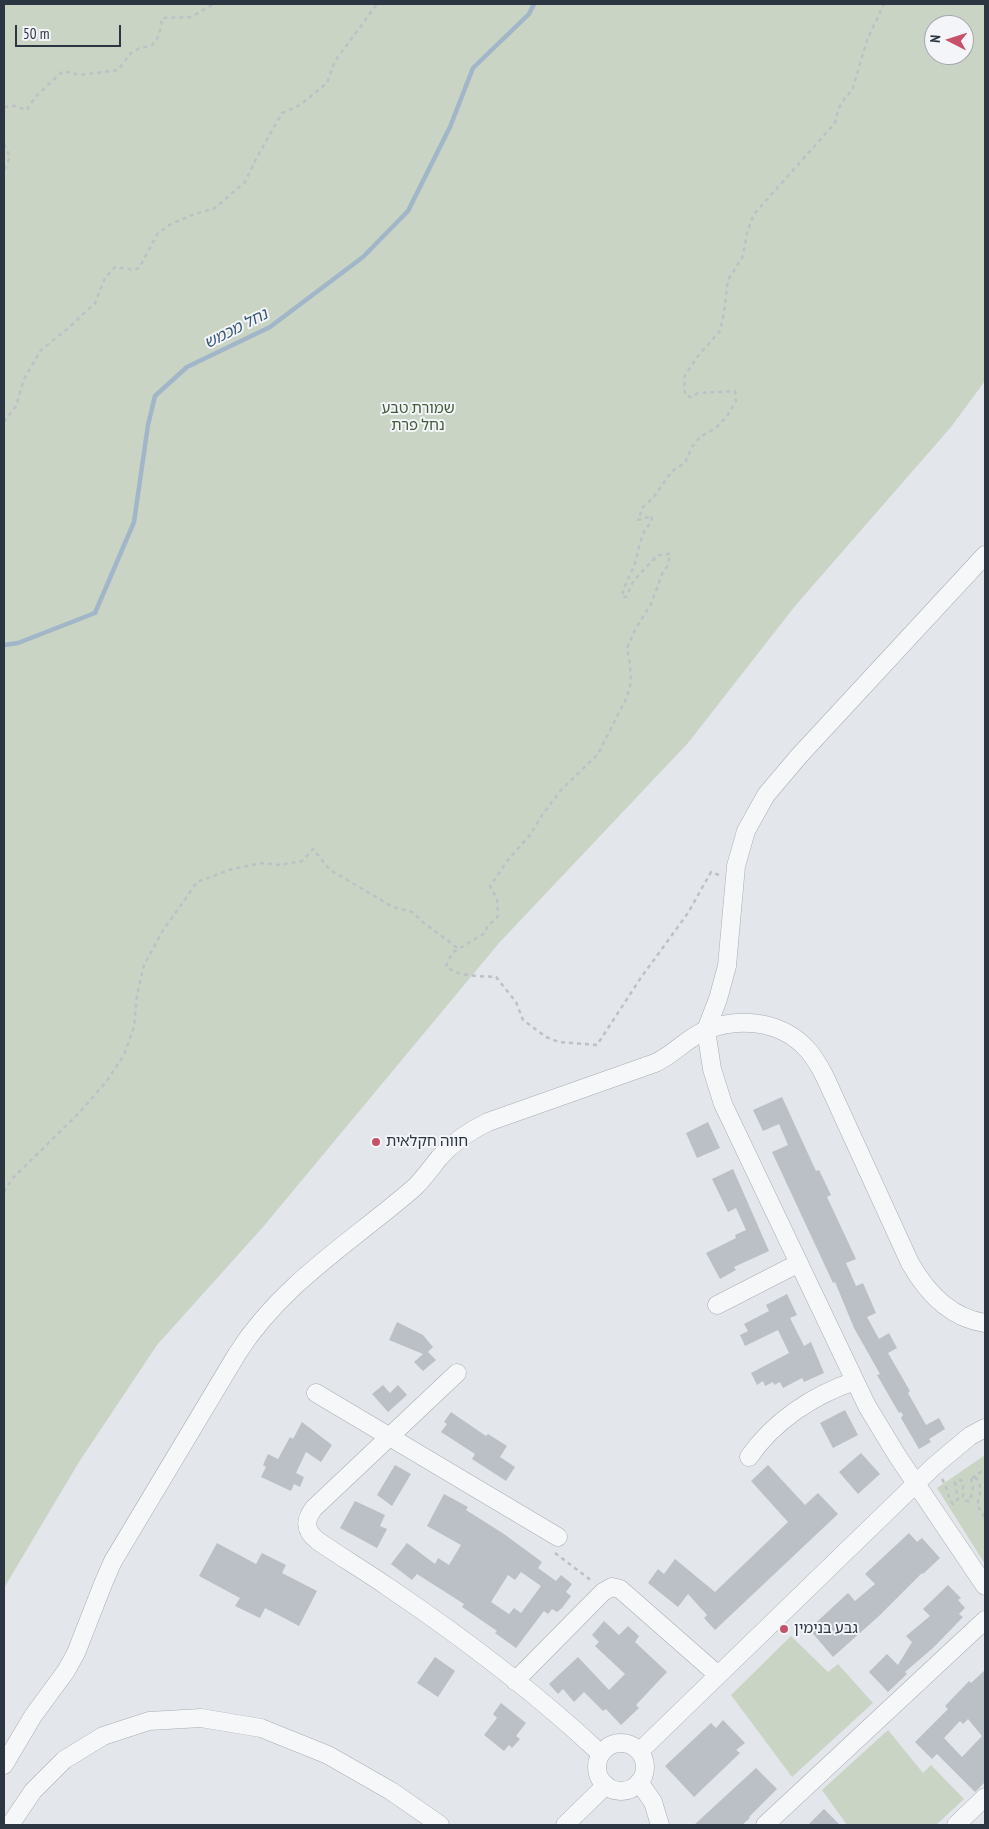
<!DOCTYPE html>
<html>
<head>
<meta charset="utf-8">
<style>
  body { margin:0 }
  #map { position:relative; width:989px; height:1829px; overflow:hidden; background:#e3e6ea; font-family:"PT Sans Narrow",sans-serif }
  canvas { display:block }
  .frame { position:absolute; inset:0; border:5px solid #2c3542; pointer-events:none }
  .north { position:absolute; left:924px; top:15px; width:50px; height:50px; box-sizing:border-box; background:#f3f5f8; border:1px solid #a3a8af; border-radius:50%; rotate:275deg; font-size:14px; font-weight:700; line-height:20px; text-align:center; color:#2c3542 }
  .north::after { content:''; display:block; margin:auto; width:18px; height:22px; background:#c7516b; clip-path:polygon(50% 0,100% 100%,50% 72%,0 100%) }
  .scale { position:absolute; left:15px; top:25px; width:106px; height:22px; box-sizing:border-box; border:2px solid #2c3542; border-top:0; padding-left:6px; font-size:15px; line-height:18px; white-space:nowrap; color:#2c3542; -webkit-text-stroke:4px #f3f5f8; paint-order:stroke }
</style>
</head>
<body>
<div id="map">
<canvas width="989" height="1829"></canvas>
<div class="frame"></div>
<div class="north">N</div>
<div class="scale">50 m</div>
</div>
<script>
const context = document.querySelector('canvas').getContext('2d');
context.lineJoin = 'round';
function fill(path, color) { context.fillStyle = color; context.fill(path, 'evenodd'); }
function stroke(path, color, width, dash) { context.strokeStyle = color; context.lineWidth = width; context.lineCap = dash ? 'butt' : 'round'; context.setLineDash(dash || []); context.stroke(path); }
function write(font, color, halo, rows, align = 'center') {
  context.font = font + ' "PT Sans Narrow","Noto Sans Hebrew",sans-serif'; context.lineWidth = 4; context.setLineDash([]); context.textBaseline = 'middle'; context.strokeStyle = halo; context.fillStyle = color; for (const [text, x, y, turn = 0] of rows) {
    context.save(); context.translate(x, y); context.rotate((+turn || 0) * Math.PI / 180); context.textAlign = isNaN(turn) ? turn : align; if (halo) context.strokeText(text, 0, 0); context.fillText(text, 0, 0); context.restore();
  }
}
fill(new Path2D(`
  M4 4H985V381L951 427 795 606 688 743 499 943 263 1227 157 1345 79 1462 4 1588ZM934 25H964V55H934Z
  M985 1455V1564L937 1488Z
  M791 1636 828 1672 838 1664 873 1703 792 1777 731 1695Z
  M888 1730 923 1773 931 1765 964 1799 936 1825H847L822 1790Z`), '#cad4c5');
stroke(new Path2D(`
  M4 645 18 643 95 613 134 522 148 425 155 396 187 367 270 327 363 257 408 211 450 127 473 68 529 14 534 4`), '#a1b6c8', 4.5);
fill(new Path2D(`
  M782 1097 816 1171 819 1170 831 1195 827 1197 856 1259 846 1263 856 1286 863 1283 876 1313 867 1317 879 1339 889 1333 897 1348 888 1353 910 1391 908 1393 926 1425 939 1418 945 1429 929 1439 931 1442 919 1449 901 1418 903 1415 901 1412 899 1413 877 1375 880 1374 854 1328 835 1282 833 1283 772 1152 788 1145 779 1124 763 1131 753 1110Z
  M708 1122 720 1148 697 1158 686 1133Z
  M733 1169 769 1251 734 1267 736 1270 720 1279 706 1253 736 1238 735 1235 746 1230 736 1208 728 1212 712 1179Z
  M787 1294 797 1315 790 1318 804 1346 811 1342 824 1373 804 1382 802 1378 783 1388 780 1382 774 1385 773 1382 765 1386 763 1381 757 1385 751 1373 789 1353 778 1330 745 1346 740 1335 748 1331 744 1324 769 1311 766 1305Z
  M397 1322 423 1335 433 1347 428 1352 436 1360 423 1371 414 1362 423 1354 389 1340Z
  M383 1385 390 1393 398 1385 407 1395 388 1412 372 1394Z
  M845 1410 858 1435 833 1448 820 1423Z
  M451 1412 486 1436 488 1434 507 1446 500 1457 515 1467 506 1481 472 1459 475 1454 441 1432 447 1424 444 1422Z
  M302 1422 332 1445 321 1462 306 1452 296 1473 304 1477 300 1487 294 1484 291 1491 261 1477 266 1467 263 1465 268 1454 278 1459 290 1437 293 1439Z
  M861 1453 880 1474 858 1494 839 1472Z
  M395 1465 411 1474 392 1506 377 1495Z
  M768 1465 805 1505 818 1493 838 1514 715 1630 704 1618 707 1615 688 1594 678 1607 648 1583 658 1569 664 1574 675 1559 715 1592 788 1522 751 1481Z
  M444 1494 468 1507 466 1510 504 1534 542 1562 538 1568 556 1581 561 1575 572 1584 566 1592 571 1596 562 1608 557 1612 552 1609 548 1614 544 1611 516 1648 495 1633 497 1631 462 1607 464 1604 417 1574 412 1580 391 1564 407 1543 435 1564 438 1558 449 1565 461 1545 427 1526ZM521 1572 541 1586 521 1613 514 1608 509 1614 491 1602 508 1575 515 1580Z
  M355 1501 385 1515 380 1526 387 1529 377 1548 340 1528Z
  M909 1533 917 1542 922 1538 940 1558 923 1574 922 1573 879 1616 833 1657 809 1629 848 1593 855 1601 875 1584 865 1574Z
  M217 1543 256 1564 262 1553 286 1565 282 1573 317 1591 299 1626 265 1608 260 1618 235 1606 240 1598 199 1576Z
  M948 1585 961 1598 958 1600 965 1608 959 1614 963 1617 934 1647 905 1672 907 1674 888 1692 869 1672 887 1654 898 1665 912 1642 906 1636 930 1616 923 1609Z
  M604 1621 619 1635 628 1626 639 1636 635 1642 667 1672 636 1705 639 1708 621 1725 606 1709 603 1711 584 1692 574 1702 563 1689 558 1694 549 1684 578 1657 609 1690 625 1674 595 1646 599 1642 592 1635Z
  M435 1657 455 1671 438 1697 417 1683Z
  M985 1670V1782L975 1792 937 1754 932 1759 915 1742 948 1709 945 1706 969 1681 971 1683ZM968 1719 982 1736 962 1757 944 1738 960 1721 963 1724Z
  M501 1703 526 1723 516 1736 520 1739 512 1748 509 1745 504 1751 484 1735 497 1718 493 1714Z
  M723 1720 745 1743 736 1750 740 1753 694 1797 665 1766 711 1723 716 1728Z
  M756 1768 777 1789 749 1817 750 1818 742 1825H694Z
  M824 1809 840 1825H808Z`), '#bbc0c7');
const minor = new Path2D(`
  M985 555 799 756 766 795 746 831 736 866 727 966 718 999 706 1030 712 1069 723 1104 867 1406 898 1457 985 1586
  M717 1305 799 1263
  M457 1373 314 1508C304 1521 305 1531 318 1541 341 1557 365 1571 388 1587 462 1637 536 1693 601 1754
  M316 1393 558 1537
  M749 1457C774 1421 813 1395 855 1381
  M515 1681 603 1592 612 1587 620 1589 718 1675
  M597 1767a24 24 0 1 1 48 0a24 24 0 1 1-48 0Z
  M640 1751 933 1467 970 1436 985 1428
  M4 1765 33 1716 66 1671 76 1653 103 1584 113 1561 237 1354C282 1283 353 1241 415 1187 424 1178 431 1168 439 1158 453 1142 469 1131 488 1122L655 1063C673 1055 687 1038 706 1030 738 1017 778 1021 803 1045 813 1054 819 1065 825 1077L910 1263C927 1293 950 1318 985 1323
  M639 1782 653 1802 660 1825
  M10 1825 33 1791 64 1760 103 1736 149 1721 201 1718 261 1728 328 1755 391 1791 440 1825
  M565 1825 606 1785
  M765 1825 985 1620
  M956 1825 985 1797`);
stroke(minor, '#a8adb4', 19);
stroke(new Path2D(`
  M4 107 15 106 27 110 35 97 63 71 80 75 118 70 131 53 138 49 152 45 159 36 162 18 191 17 214 4
  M4 144 10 157 4 171
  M4 422 16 406 24 379 41 350 66 330 95 303 105 278 115 267 134 270 139 268 158 233 171 224 192 215 215 208 245 182 257 157 282 113 300 105 327 83 335 61 377 4
  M719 875 711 872 688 913 640 979 597 1045 559 1042 546 1037 523 1020 516 1002 496 977C480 976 458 977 446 966L452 953 485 933 487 927 498 916 497 899 490 886 508 860 530 835 542 815 561 790 598 754 627 697 631 682 630 664 627 648 636 628 651 604 662 574 668 565 670 554 658 555 634 580 626 597H622C624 584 631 575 635 563 639 551 640 532 651 523L652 516 638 520 643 507 653 498 672 471 685 463 692 447 700 437 716 428 727 416 736 401 735 391 698 393 692 397 686 396 684 389 685 375 698 356 720 331 724 313 728 280 743 256 747 233 754 214 835 123C837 110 842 99 852 91L867 40 884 4
  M4 1192 12 1179 80 1112 106 1082 124 1055 134 1027 137 995 144 965 162 932 197 882 232 869 262 863 280 865 302 861 313 849 330 870 393 907 412 912 424 923 459 949
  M972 1478 985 1469
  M942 1479C948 1488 947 1497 953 1504L958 1499 955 1482 961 1480 963 1484V1498L966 1501H970L973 1487 971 1478H976C983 1487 980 1495 977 1505L985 1518
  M555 1553 592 1581`), '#bdc1c6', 2.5, [4, 4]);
stroke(minor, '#f6f7f9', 18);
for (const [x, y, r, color] of [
  [376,1142,5,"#c7516b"],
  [784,1629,5,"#c7516b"]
]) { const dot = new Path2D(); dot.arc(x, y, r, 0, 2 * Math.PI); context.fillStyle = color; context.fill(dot); stroke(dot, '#f3f5f8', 2); }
write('15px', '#435c3a', '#f3f5f8', [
  ["שמורת טבע",418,409],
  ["נחל פרת",418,426]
]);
write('15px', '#2c3542', '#f3f5f8', [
  ["חווה חקלאית",386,1142],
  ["גבע בנימין",794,1629]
], 'left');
write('italic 16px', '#385773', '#f3f5f8', [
  ["נחל מכמש",236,329,-27]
]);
</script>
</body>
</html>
